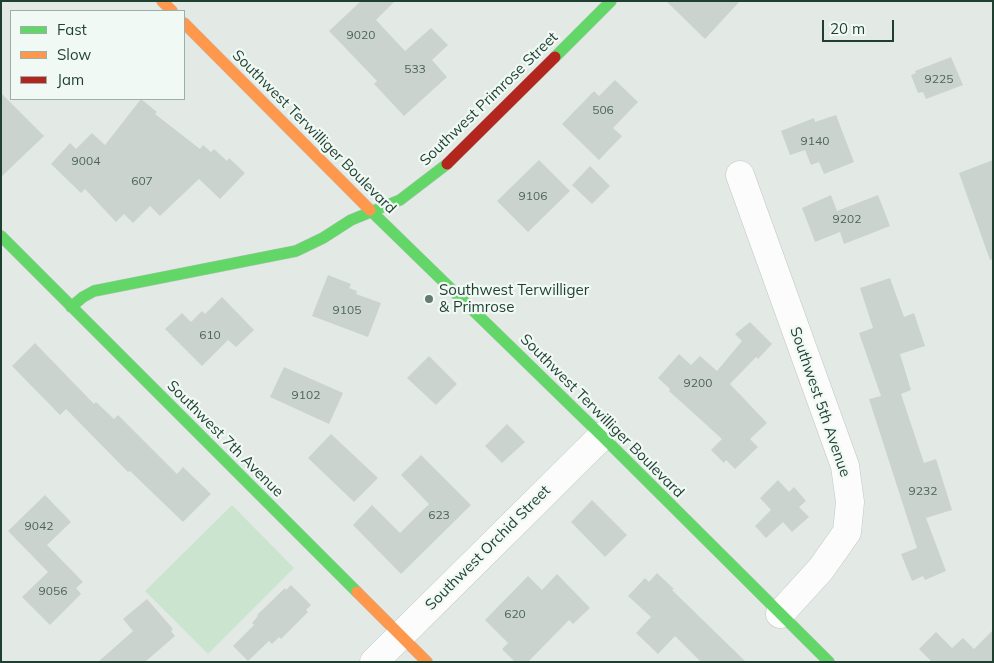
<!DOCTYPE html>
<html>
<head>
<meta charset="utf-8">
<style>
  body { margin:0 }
  #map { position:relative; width:994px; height:663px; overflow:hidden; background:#e3eae6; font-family:Mulish,sans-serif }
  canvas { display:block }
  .frame { position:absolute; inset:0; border:2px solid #1f3f31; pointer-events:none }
  .legend { position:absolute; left:10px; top:10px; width:175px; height:90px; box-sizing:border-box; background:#f1f9f4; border:1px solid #9dafa6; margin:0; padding:6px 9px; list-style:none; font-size:15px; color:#1f3f31 }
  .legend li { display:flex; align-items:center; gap:10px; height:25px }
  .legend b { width:25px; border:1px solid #9dafa6 }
  .scale { position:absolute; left:822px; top:20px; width:72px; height:22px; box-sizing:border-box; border:2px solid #1f3f31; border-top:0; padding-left:6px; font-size:15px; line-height:18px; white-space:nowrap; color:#1f3f31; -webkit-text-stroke:4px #f1f9f4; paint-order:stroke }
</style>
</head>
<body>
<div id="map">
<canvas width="994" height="663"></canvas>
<div class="frame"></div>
<ul class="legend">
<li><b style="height:6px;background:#63d668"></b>Fast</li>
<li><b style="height:6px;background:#ff974d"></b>Slow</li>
<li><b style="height:6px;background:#b3261e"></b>Jam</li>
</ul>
<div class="scale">20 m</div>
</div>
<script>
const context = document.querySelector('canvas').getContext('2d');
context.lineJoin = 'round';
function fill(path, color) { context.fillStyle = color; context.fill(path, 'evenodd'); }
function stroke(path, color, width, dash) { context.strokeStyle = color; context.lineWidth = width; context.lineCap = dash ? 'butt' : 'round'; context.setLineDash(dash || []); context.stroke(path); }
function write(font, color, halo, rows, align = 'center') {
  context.font = font + ' Mulish,sans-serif'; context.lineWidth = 4.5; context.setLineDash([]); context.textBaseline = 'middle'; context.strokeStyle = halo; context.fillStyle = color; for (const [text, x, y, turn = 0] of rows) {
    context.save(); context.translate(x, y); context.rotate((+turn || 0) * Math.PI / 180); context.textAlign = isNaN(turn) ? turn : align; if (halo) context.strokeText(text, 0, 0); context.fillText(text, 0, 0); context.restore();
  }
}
fill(new Path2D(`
  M232 505 294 568 208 654 145 591Z`), '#cbe4cf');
fill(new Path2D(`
  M361 1H395L376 20 405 51 431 28 448 45 432 60 447 77 404 116 374 84 377 81 329 31Z
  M666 1H740L705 39Z
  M951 57 963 85 926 99 923 92 918 93 911 75 916 73 915 71Z
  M615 80 638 102 613 128 622 136 599 160 562 124 594 91 599 96Z
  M1 93 44 136 1 177Z
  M141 99 157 112 155 114 200 149 203 145 211 152 214 149 227 161 229 158 245 173 220 199 199 179 160 216 150 206 133 223 124 214 116 222 85 189 81 193 51 164 70 143 76 149 92 133 105 145Z
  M836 115 854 162 824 174 819 162 811 165 805 150 790 155 781 131 814 118 815 122Z
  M539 160 570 191 528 232 497 201Z
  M993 160V259L990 260 959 173Z
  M590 166 610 186 592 204 572 185Z
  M831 195 837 211 878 195 890 226 844 244 840 232 815 242 802 208Z
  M328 275 351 284 349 288 357 291 356 294 381 303 368 337 312 316Z
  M890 278 904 317 914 313 925 346 900 354 911 390 901 394 924 463 936 459 952 510 926 518 946 571 925 580 923 576 912 581 901 554 917 548 869 399 881 396 859 333 873 328 860 288Z
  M222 297 254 330 236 347 228 340 202 366 165 329 182 313 191 322 202 311 205 314Z
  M750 322 772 344 758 359 756 357 730 384 767 423 750 439 758 447 735 469 726 460 724 463 711 450 722 439 669 391 670 389 658 378 679 354 691 365 700 356 717 371 742 341 735 334Z
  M35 343 94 404 96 402 114 419 118 415 177 474 183 467 211 494 183 522 130 471 128 472 66 409 60 415 12 366Z
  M429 356 457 384 436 405 407 378Z
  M284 367 343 393 329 424 270 397Z
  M507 424 525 442 502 463 485 446Z
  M331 434 378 478 354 502 308 458Z
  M421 455 471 505 401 574 353 525 372 505 400 533 429 504 401 475Z
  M778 480 789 492 794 487 806 501 799 507 809 517 792 532 783 522 766 538 755 526 771 510 760 498Z
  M45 495 71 522 47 545 83 582 76 588 81 594 50 625 22 597 48 572 8 531Z
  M592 500 627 535 605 557 571 522Z
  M657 573 674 589 672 590 746 662H701L675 636 658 654 636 633 651 617 628 596 645 578 649 582Z
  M557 574 590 608 573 624 569 620 528 662H515L502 649 508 643 485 620 528 576 542 590Z
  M291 585 311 605 306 610 308 612 281 639 279 637 272 644 269 641 248 661 233 646 254 625 252 623 258 616 257 615 285 588 286 590Z
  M147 599 173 629 171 631 175 636 145 662H98L133 631 123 619Z
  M993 630V662H932L919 649 936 632 952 648 963 638 974 649Z`), '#cbd3cf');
const street = new Path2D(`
  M740 175 845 466 850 502 847 532 821 569 780 614
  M374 662 602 436`);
const fast = new Path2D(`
  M555 57 611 1
  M370 210 602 436 829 662
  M1 236 357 592
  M71 307 83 297 94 291 296 251 323 238 351 220 400 200 447 164`);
const slow = new Path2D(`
  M162 1 172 11
  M184 23 370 210
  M357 592 427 662`);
const jam = new Path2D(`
  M447 164 555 57`);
stroke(street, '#c0c7c3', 29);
stroke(fast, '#bdc6c2', 12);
stroke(slow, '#bdc6c2', 12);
stroke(jam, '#bdc6c2', 12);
stroke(street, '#fbfcfb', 28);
stroke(fast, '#63d668', 11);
stroke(slow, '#ff974d', 11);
stroke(jam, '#b3261e', 11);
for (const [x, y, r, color] of [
  [429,299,5,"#647b70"]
]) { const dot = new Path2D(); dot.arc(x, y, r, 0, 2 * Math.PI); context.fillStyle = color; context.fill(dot); stroke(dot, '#f1f9f4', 2); }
write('12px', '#4b6559', null, [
  ["9020",361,35],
  ["533",415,69],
  ["9225",939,79],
  ["506",603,110],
  ["9140",815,141],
  ["9004",86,161],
  ["607",142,181],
  ["9106",533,196],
  ["9202",847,219],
  ["9105",347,310],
  ["610",210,335],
  ["9200",698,383],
  ["9102",306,395],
  ["9232",923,491],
  ["623",439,515],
  ["9042",39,526],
  ["9056",53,591],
  ["620",515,614]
]);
write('15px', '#1f3f31', '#f1f9f4', [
  ["Southwest Primrose Street",489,99,-44],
  ["Southwest Terwilliger Boulevard",314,132,45],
  ["Southwest 5th Avenue",820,402,71],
  ["Southwest Terwilliger Boulevard",602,416,45],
  ["Southwest 7th Avenue",225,439,45],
  ["Southwest Orchid Street",488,548,-45]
]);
write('15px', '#1f3f31', '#f1f9f4', [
  ["Southwest Terwilliger",439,290],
  ["& Primrose",439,307]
], 'left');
</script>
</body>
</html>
